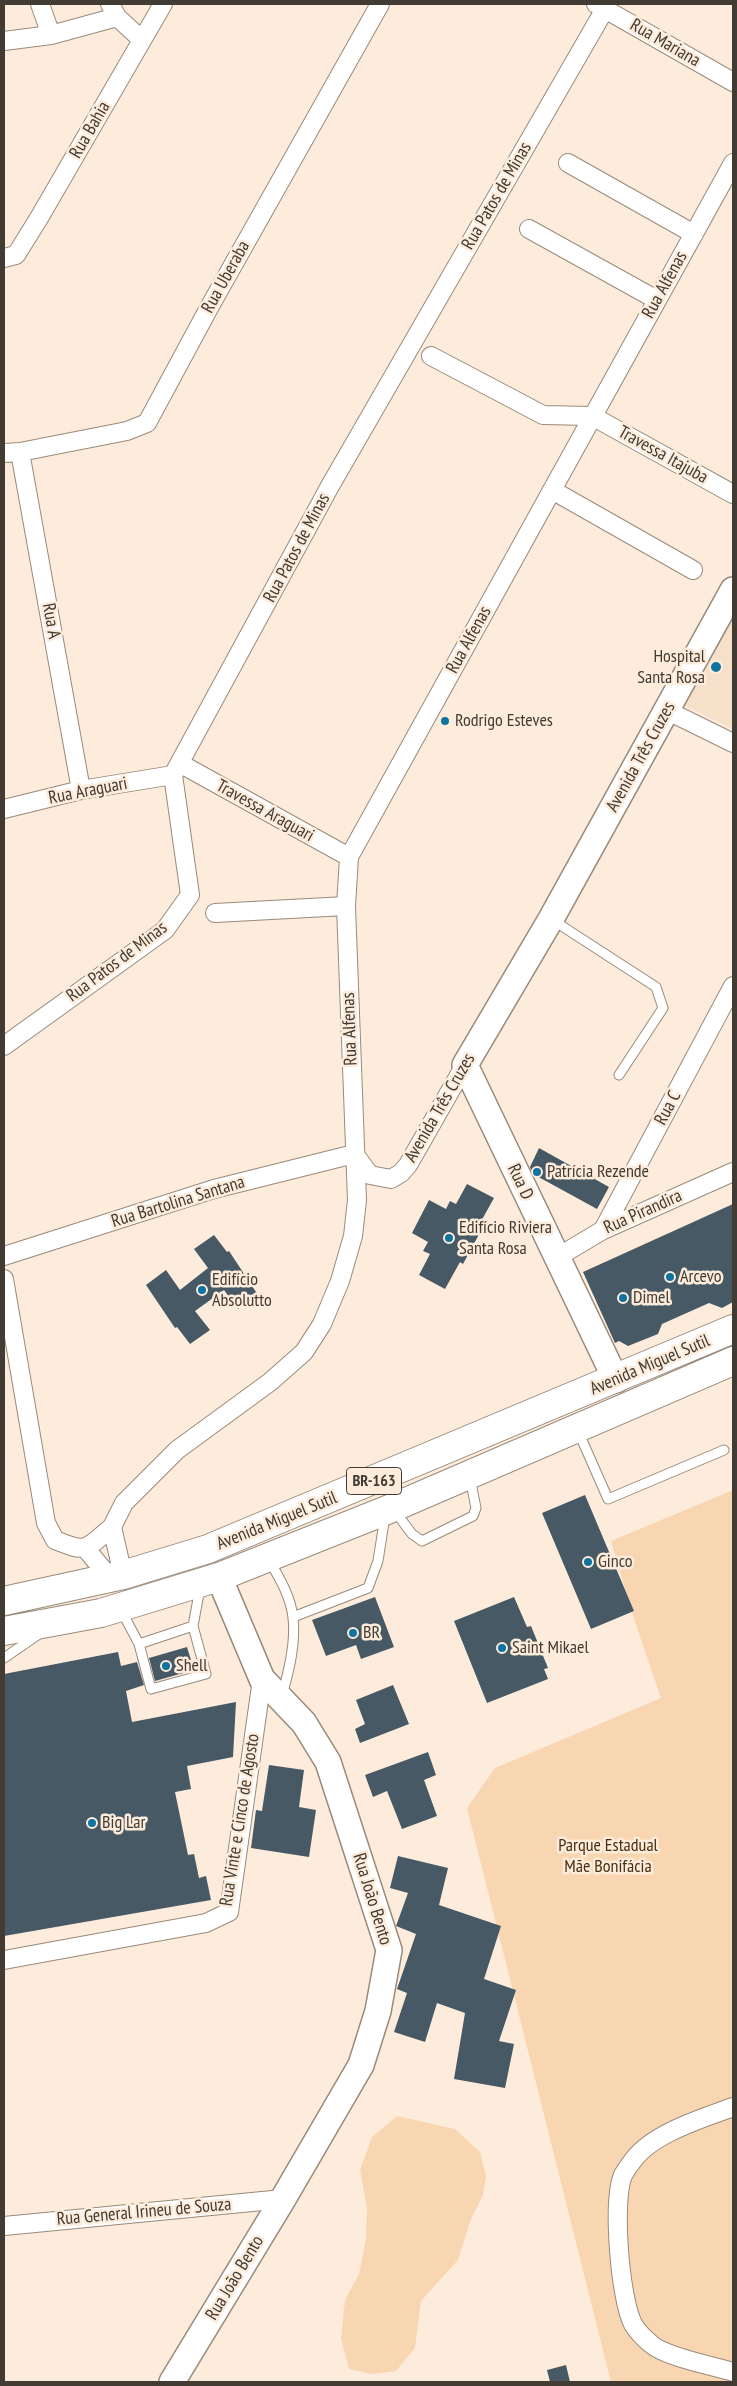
<!DOCTYPE html>
<html>
<head>
<meta charset="utf-8">
<style>
  body { margin:0 }
  #map { position:relative; width:737px; height:2386px; overflow:hidden; background:#fdecdb; font-family:"PT Sans Narrow",sans-serif }
  canvas { display:block }
  .frame { position:absolute; inset:0; border:5px solid #423b34; pointer-events:none }
</style>
</head>
<body>
<div id="map">
<canvas width="737" height="2386"></canvas>
<div class="frame"></div>
</div>
<script>
const context = document.querySelector('canvas').getContext('2d');
context.lineJoin = 'round';
function fill(path, color) { context.fillStyle = color; context.fill(path, 'evenodd'); }
function stroke(path, color, width, dash) { context.strokeStyle = color; context.lineWidth = width; context.lineCap = dash ? 'butt' : 'round'; context.setLineDash(dash || []); context.stroke(path); }
function write(font, color, halo, rows, align = 'center') {
  context.font = font + ' "PT Sans Narrow",sans-serif'; context.lineWidth = 5; context.setLineDash([]); context.textBaseline = 'middle'; context.strokeStyle = halo; context.fillStyle = color; for (const [text, x, y, turn = 0] of rows) {
    context.save(); context.translate(x, y); context.rotate((+turn || 0) * Math.PI / 180); context.textAlign = isNaN(turn) ? turn : align; if (halo) context.strokeText(text, 0, 0); context.fillText(text, 0, 0); context.restore();
  }
}
fill(new Path2D(`
  M733 606V729L678 702Z`), '#f6e0c9');
fill(new Path2D(`
  M733 1490V2382H611L467 1808 495 1768 661 1698 635 1622 611 1541Z
  M397 2116 455 2129 480 2152 486 2176 483 2195 471 2219 458 2260 421 2301 415 2348 396 2371 372 2374 349 2369 341 2339 345 2300 359 2274 366 2239 367 2208 360 2170 372 2137Z`), '#f9d6b2');
fill(new Path2D(`
  M539 1148 609 1187 597 1209 533 1174 530 1167Z
  M467 1184 494 1198 479 1225 483 1227 463 1264 460 1262 445 1289 419 1275 430 1254 423 1251 428 1242 412 1233 429 1200 446 1209 450 1201 456 1204Z
  M733 1204V1302L722 1308 709 1303 662 1324 658 1334 628 1346 619 1341 615 1343 583 1272Z
  M214 1235 227 1252 229 1251 258 1295 238 1309 224 1290 195 1311 210 1330 190 1344 177 1327 175 1328 146 1285 166 1270 180 1290 208 1268 194 1249Z
  M585 1495 634 1611 591 1629 542 1513Z
  M375 1597 394 1647 361 1659 356 1645 326 1656 312 1620Z
  M514 1597 527 1627 531 1626 548 1668 544 1669 548 1679 487 1703 454 1621Z
  M187 1647 194 1670 155 1681 149 1658Z
  M118 1652 121 1666 137 1662 144 1685 126 1691 132 1722 236 1702 233 1757 187 1766 191 1789 175 1792 188 1855 194 1854 199 1878 206 1876 211 1900 4 1936V1674Z
  M393 1685 409 1724 360 1743 355 1729 365 1724 356 1700Z
  M428 1752 436 1775 424 1780 437 1816 402 1829 387 1791 373 1797 365 1775Z
  M269 1765 304 1770 299 1807 316 1810 309 1857 251 1848 256 1810 262 1811Z
  M398 1856 448 1868 439 1905 501 1926 484 1979 516 1990 499 2041 514 2044 505 2088 454 2079 465 2013 437 2003 425 2042 394 2032 407 1993 397 1989 416 1934 396 1926 408 1893 390 1888Z
  M566 2365 570 2382H550L547 2370Z`), '#465964');
const lane = new Path2D(`
  M551 919 656 987 663 1008 619 1075
  M578 1431 608 1499 724 1450
  M394 1510 412 1534 422 1541 473 1516 476 1508 470 1478
  M269 1560C279 1577 291 1597 293 1618 296 1643 289 1671 282 1695
  M121 1610 139 1644 193 1626 200 1588
  M293 1617 368 1588 378 1561 385 1516
  M139 1644 151 1689 206 1674 193 1626
  M4 1658 39 1634`);
const street = new Path2D(`
  M40 4 51 35 117 17
  M110 4 117 17 142 40
  M596 4 733 82
  M4 41 51 35
  M568 163 694 234
  M529 229 657 300
  M4 258 16 255 39 218 163 4
  M431 356 543 415 592 416 733 494
  M20 452 81 790
  M4 453 20 452 127 431 147 423 210 306 380 4
  M552 490 693 570
  M666 710 733 743
  M181 764 349 857
  M4 809 81 790 173 775
  M215 913 346 906
  M4 1046 165 930 190 895 173 775 330 486 605 9
  M355 1155 370 1175 391 1179 401 1173 408 1165 465 1065
  M603 1230 733 986
  M4 1256 214 1189 354 1154
  M556 1258 603 1230 733 1172
  M4 1279 46 1523 55 1540C89 1554 85 1549 112 1527
  M86 1549 110 1578
  M123 1575 112 1527 124 1503 177 1450 270 1382 304 1352 322 1324 340 1281 353 1236 357 1200 346 906 349 857 733 163
  M4 1960 206 1923 229 1912 262 1679
  M733 2107C703 2118 654 2133 634 2159 630 2164 626 2170 623 2175 612 2201 620 2299 633 2324 637 2331 645 2339 651 2344 665 2357 714 2366 733 2372
  M4 2226 283 2199`);
const secondary = new Path2D(`
  M616 1380 465 1065 551 919 733 590
  M172 2382 283 2199 361 2065 378 2011 389 1950 328 1762 304 1723 262 1679 219 1577`);
const highway = new Path2D(`
  M4 1601 123 1575 208 1549 733 1329
  M4 1631 101 1613 219 1577 392 1508 733 1361`);
stroke(lane, '#998a7a', 11);
stroke(street, '#998a7a', 20);
stroke(secondary, '#998a7a', 28);
stroke(highway, '#998a7a', 30);
stroke(lane, '#fff', 9);
stroke(street, '#fff', 18);
stroke(secondary, '#fff', 25);
stroke(highway, '#fff', 28);
for (const [x, y, r, color] of [
  [716,667,6,"#0e73a0"],
  [445,721,5,"#0e73a0"],
  [537,1172,5,"#0e73a0"],
  [449,1238,5,"#0e73a0"],
  [670,1277,5,"#0e73a0"],
  [202,1290,5,"#0e73a0"],
  [623,1298,5,"#0e73a0"],
  [588,1562,5,"#0e73a0"],
  [353,1633,5,"#0e73a0"],
  [502,1648,5,"#0e73a0"],
  [166,1666,5,"#0e73a0"],
  [92,1823,5,"#0e73a0"]
]) { const dot = new Path2D(); dot.arc(x, y, r, 0, 2 * Math.PI); context.fillStyle = color; context.fill(dot); stroke(dot, '#fdecdb', 2); }
for (const [x, y, w] of [
  [374,1481,55]
]) { const box = new Path2D(); box.roundRect(x - w / 2, y - 13.5, w, 27, 4); context.fillStyle = '#fdecdb'; context.fill(box); stroke(box, '#423b34', 1); }
write('bold 16px', '#423b34', null, [
  ["BR-163",374,1481]
]);
write('18px', '#423b34', '#fdecdb', [
  ["Rua Mariana",665,43,30],
  ["Rua Bahia",90,130,-60],
  ["Rua Patos de Minas",497,196,-60],
  ["Rua Uberaba",226,277,-61],
  ["Rua Alfenas",665,285,-61],
  ["Travessa Itajuba",663,455,29],
  ["Rua Patos de Minas",297,548,-62],
  ["Rua A",51,621,80],
  ["Rua Alfenas",469,640,-61],
  ["Avenida Três Cruzes",641,757,-61],
  ["Rua Araguari",88,791,-11],
  ["Travessa Araguari",265,811,29],
  ["Rua Patos de Minas",117,962,-37],
  ["Rua Alfenas",350,1029,-92],
  ["Avenida Três Cruzes",440,1108,-60],
  ["Rua C",668,1108,-62],
  ["Rua D",520,1182,65],
  ["Rua Bartolina Santana",178,1202,-17],
  ["Rua Pirandira",643,1212,-24],
  ["Avenida Miguel Sutil",650,1365,-23],
  ["Avenida Miguel Sutil",277,1521,-22],
  ["Rua Vinte e Cinco de Agosto",240,1820,-81],
  ["Rua João Bento",372,1899,73],
  ["Rua General Irineu de Souza",144,2212,-5],
  ["Rua João Bento",235,2278,-59]
]);
write('18px', '#423b34', '#fdecdb', [
  ["Hospital",705,657,"right"],
  ["Santa Rosa",705,678,"right"],
  ["Rodrigo Esteves",455,721],
  ["Patrícia Rezende",547,1172],
  ["Edifício Riviera",459,1228],
  ["Santa Rosa",459,1249],
  ["Arcevo",680,1277],
  ["Edifício",212,1280],
  ["Absolutto",212,1301],
  ["Dimel",633,1298],
  ["Ginco",598,1562],
  ["BR",363,1633],
  ["Saint Mikael",512,1648],
  ["Shell",176,1666],
  ["Big Lar",102,1823]
], 'left');
write('18px', '#4a2f0f', '#fdecdb', [
  ["Parque Estadual",608,1846],
  ["Mãe Bonifácia",608,1867]
]);
</script>
</body>
</html>
